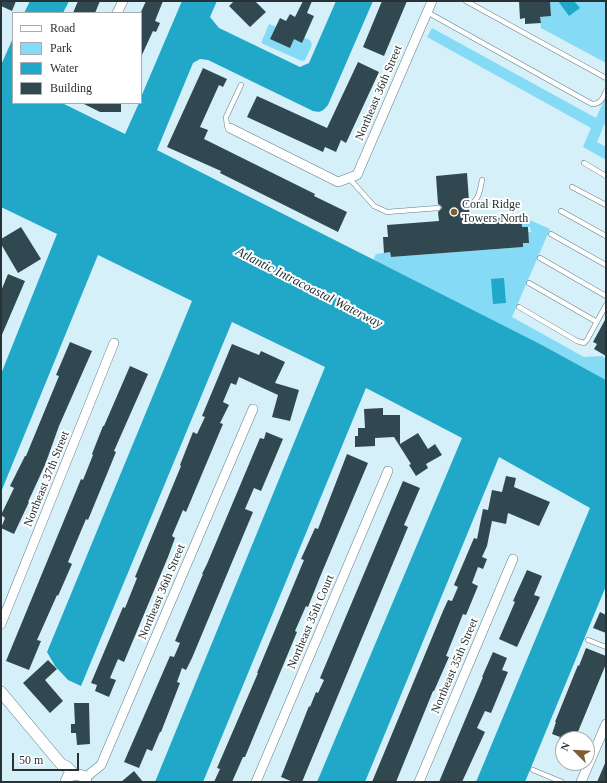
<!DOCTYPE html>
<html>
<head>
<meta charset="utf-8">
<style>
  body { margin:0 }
  #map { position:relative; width:607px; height:783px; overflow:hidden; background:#d5f0f9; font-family:Georgia,serif }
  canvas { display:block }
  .frame { position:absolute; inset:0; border:2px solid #283235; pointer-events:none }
  .legend { position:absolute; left:12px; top:12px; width:130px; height:92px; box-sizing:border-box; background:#fff; border:1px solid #a9adae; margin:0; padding:5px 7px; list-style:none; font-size:12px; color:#283235 }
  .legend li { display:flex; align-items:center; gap:8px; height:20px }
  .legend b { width:20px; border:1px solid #a9adae }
  .north { position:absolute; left:555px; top:731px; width:40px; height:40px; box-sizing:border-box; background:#fff; border:1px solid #a9adae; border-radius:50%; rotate:294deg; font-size:11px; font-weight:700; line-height:16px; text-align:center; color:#283235 }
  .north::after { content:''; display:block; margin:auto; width:14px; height:18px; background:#7c5e32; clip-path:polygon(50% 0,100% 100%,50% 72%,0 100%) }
  .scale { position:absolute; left:12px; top:753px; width:67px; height:18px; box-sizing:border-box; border:2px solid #283235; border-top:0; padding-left:5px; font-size:12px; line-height:14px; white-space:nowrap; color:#283235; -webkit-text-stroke:3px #fff; paint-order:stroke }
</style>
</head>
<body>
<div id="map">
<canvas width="607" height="783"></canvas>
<div class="frame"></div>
<ul class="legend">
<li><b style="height:5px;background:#fff"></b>Road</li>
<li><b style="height:11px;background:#85dbf6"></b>Park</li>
<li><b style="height:11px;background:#21a8c9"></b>Water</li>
<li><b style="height:11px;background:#324850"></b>Building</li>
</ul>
<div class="north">N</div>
<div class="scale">50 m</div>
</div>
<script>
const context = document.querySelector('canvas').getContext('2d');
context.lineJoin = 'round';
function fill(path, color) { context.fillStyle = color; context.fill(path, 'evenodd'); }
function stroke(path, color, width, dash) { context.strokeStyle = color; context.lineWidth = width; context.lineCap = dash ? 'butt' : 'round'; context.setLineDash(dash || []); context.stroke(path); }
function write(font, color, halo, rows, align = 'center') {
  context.font = font + ' Georgia,serif'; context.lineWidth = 4; context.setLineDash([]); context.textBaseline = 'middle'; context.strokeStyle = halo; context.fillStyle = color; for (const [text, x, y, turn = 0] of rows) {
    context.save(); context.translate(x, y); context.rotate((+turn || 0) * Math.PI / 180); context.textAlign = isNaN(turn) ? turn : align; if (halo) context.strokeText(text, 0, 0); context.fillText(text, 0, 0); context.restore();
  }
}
fill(new Path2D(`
  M550 1H606V63L541 28 540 17 551 16Z
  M269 24 310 40 312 45 305 60 302 61 261 43Z
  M432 28 596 118 606 96V120L597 142 606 147V160L583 147 591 128 427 37Z
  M521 216 550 229 512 317 584 357 602 356 606 359V380L542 345 373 260 376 254 390 252 391 257 523 247V243L529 242 528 232H531L530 227H522Z`), '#85dbf6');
fill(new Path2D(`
  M30 1H69L63 13H24Z
  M182 1H217L210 17 219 28 300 67 309 63 336 1H373L328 105C323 111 321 113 313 111L208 60 200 59 193 63 157 150 542 345 606 380V586L525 782H476L590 508 499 457 365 782H317L462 438 366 388 203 782H155L325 367 232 322 81 686 68 680 55 666 47 652 192 301 98 255 1 492V374L57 234 1 207V65L13 38V103H62L125 134 139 103H141V97Z
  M558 1H574L580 8 569 16Z
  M504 278 506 303 493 304 491 279Z`), '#21a8c9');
fill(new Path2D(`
  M1 1H16L12 11 1 6Z
  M78 1H100L95 13H73Z
  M146 1H163L155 21 160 23 156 32 153 31 141 57V12Z
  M234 1H255L266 12 250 27 229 6Z
  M303 1H312L307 13 314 16 302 43 294 39 290 48 270 39 280 18 286 21 290 14 295 17Z
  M382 1H407L384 56 363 47Z
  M519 1H550L551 16 540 17 541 23 525 24V18L520 19Z
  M358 62 379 72 346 143 341 140 336 152 325 147 323 152 247 117 257 96 327 128Z
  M203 68 227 79 223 87 219 85 200 127 208 130 204 139 315 194 314 196 347 212 338 232 220 173 221 171 167 147Z
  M82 103H121V112H100Z
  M467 173 469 201 465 205 467 208 469 209 470 220 521 216 522 227H528L529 243H523V247L391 257 390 252 384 253 383 237H388L387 225 439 221 438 212 442 208 441 206 438 204 436 176Z
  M21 227 41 259 18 273 1 244V239Z
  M8 274 25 281 1 337V291Z
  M606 318V356L594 349 597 344 593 342Z
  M70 342 92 351 59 426 45 465 28 502H29L14 534 1 528 5 518 1 515 14 488 10 486 25 456H26L59 376 56 375Z
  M232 344 259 355 261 351 285 362 275 383 299 390 290 421 272 417 278 395 239 377 236 385 231 383 223 402 229 405 220 423 223 424 186 512 183 510 172 536 175 538 168 557 124 662 118 659 110 678 116 680 109 697 95 691 97 685 91 683 123 607 125 608 137 578 135 577 181 466 180 465 193 432 197 434 205 417 202 416Z
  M130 366 148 374 114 451 116 452 88 520 86 519 68 562 72 564 58 596 57 595 37 640 41 641 29 670 6 661 81 479 83 480 93 455 92 454 103 426H104Z
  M383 408V415H400V444L418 433 428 449 435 444 442 455 426 464 428 468 416 476 409 465 411 464 394 437 375 438V446L355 447V436H358V428H365L364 409Z
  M266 432 283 439 261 491 254 488 245 509 253 512 192 658 186 670 182 668 177 682 180 683 161 732H160L152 751 147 749 139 768 124 762 170 656 174 657 180 643 175 641 203 574H202L207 564 260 438 264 439Z
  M347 454 368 463 320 577 308 607 306 606 295 631 297 632 245 757H243L232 782H214L220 769 217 768 258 673H257L304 560 301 559 315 528 318 529Z
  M506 476 516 478 514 487 550 502 539 526 508 513 506 524 492 521 487 546 482 557 487 559 483 569 478 567 472 583 478 586 466 615 463 614 446 656 449 657 434 691H433L396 782H372L443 611 448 600 452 601 458 587 454 585 474 538 477 539 483 509 488 510 492 490 502 492Z
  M403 481 420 488 404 525 408 527 302 782H293L281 777 309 706 310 707 316 692 318 693 324 680 320 678Z
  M527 570 542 576 534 595 540 597 517 647 499 639 515 602 513 601Z
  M600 612 606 615V633L593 628Z
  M586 648 606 656V664L575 739H559L560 737 552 734 556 722H555L578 665 579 666Z
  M493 652 507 658 502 670 508 672 491 713 485 711 477 728 485 732 462 782H439L483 677H482Z
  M48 660 57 669 45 680 63 701 50 713 23 683Z
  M74 703H89L90 744 77 745 76 733H71V724H75Z
  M606 761V782H597Z
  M134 771 143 782H121Z`), '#324850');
const service = new Path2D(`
  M466 1 606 78
  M427 12 592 104C601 104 603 98 606 91
  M230 128 227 126 226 117 228 113 241 85
  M584 163 606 176
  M349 178 374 206 387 212 438 208
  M572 187 606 205
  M469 205C479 201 480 190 482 180
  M561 211 606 236
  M551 234 606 265
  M540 258 606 296
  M529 283 597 322
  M519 307 577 341 584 343 587 340 606 305
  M588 640 606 647
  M533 770 562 782`);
const minor = new Path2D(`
  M117 13 123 1
  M230 128 338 182 357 175 432 1
  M1 624 114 343
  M85 778 101 765 253 409
  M256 782 388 471
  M419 782 513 559
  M581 782 606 724`);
const tertiary = new Path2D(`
  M1 692 61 764 67 767 74 774 83 776 86 782
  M66 782 68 777 74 774`);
stroke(service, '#657d85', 5.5);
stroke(minor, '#657d85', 10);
stroke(tertiary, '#657d85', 12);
stroke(service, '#fff', 4.5);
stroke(minor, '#fff', 9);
stroke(tertiary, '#fff', 11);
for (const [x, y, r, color] of [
  [454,212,4,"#7c5e32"]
]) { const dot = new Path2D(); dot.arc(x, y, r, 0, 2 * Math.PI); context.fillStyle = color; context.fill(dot); stroke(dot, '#fff', 1.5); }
write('12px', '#283235', '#fff', [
  ["Northeast 36th Street",379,93,-67],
  ["Northeast 37th Street",47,479,-68],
  ["Northeast 36th Street",162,592,-67],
  ["Northeast 35th Court",311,622,-67],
  ["Northeast 35th Street",455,666,-67]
]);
write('12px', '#283235', '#fff', [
  ["Coral Ridge",462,205],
  ["Towers North",462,219]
], 'left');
write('italic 13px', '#1d3239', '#fff', [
  ["Atlantic Intracoastal Waterway",309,288,27]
]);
</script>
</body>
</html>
